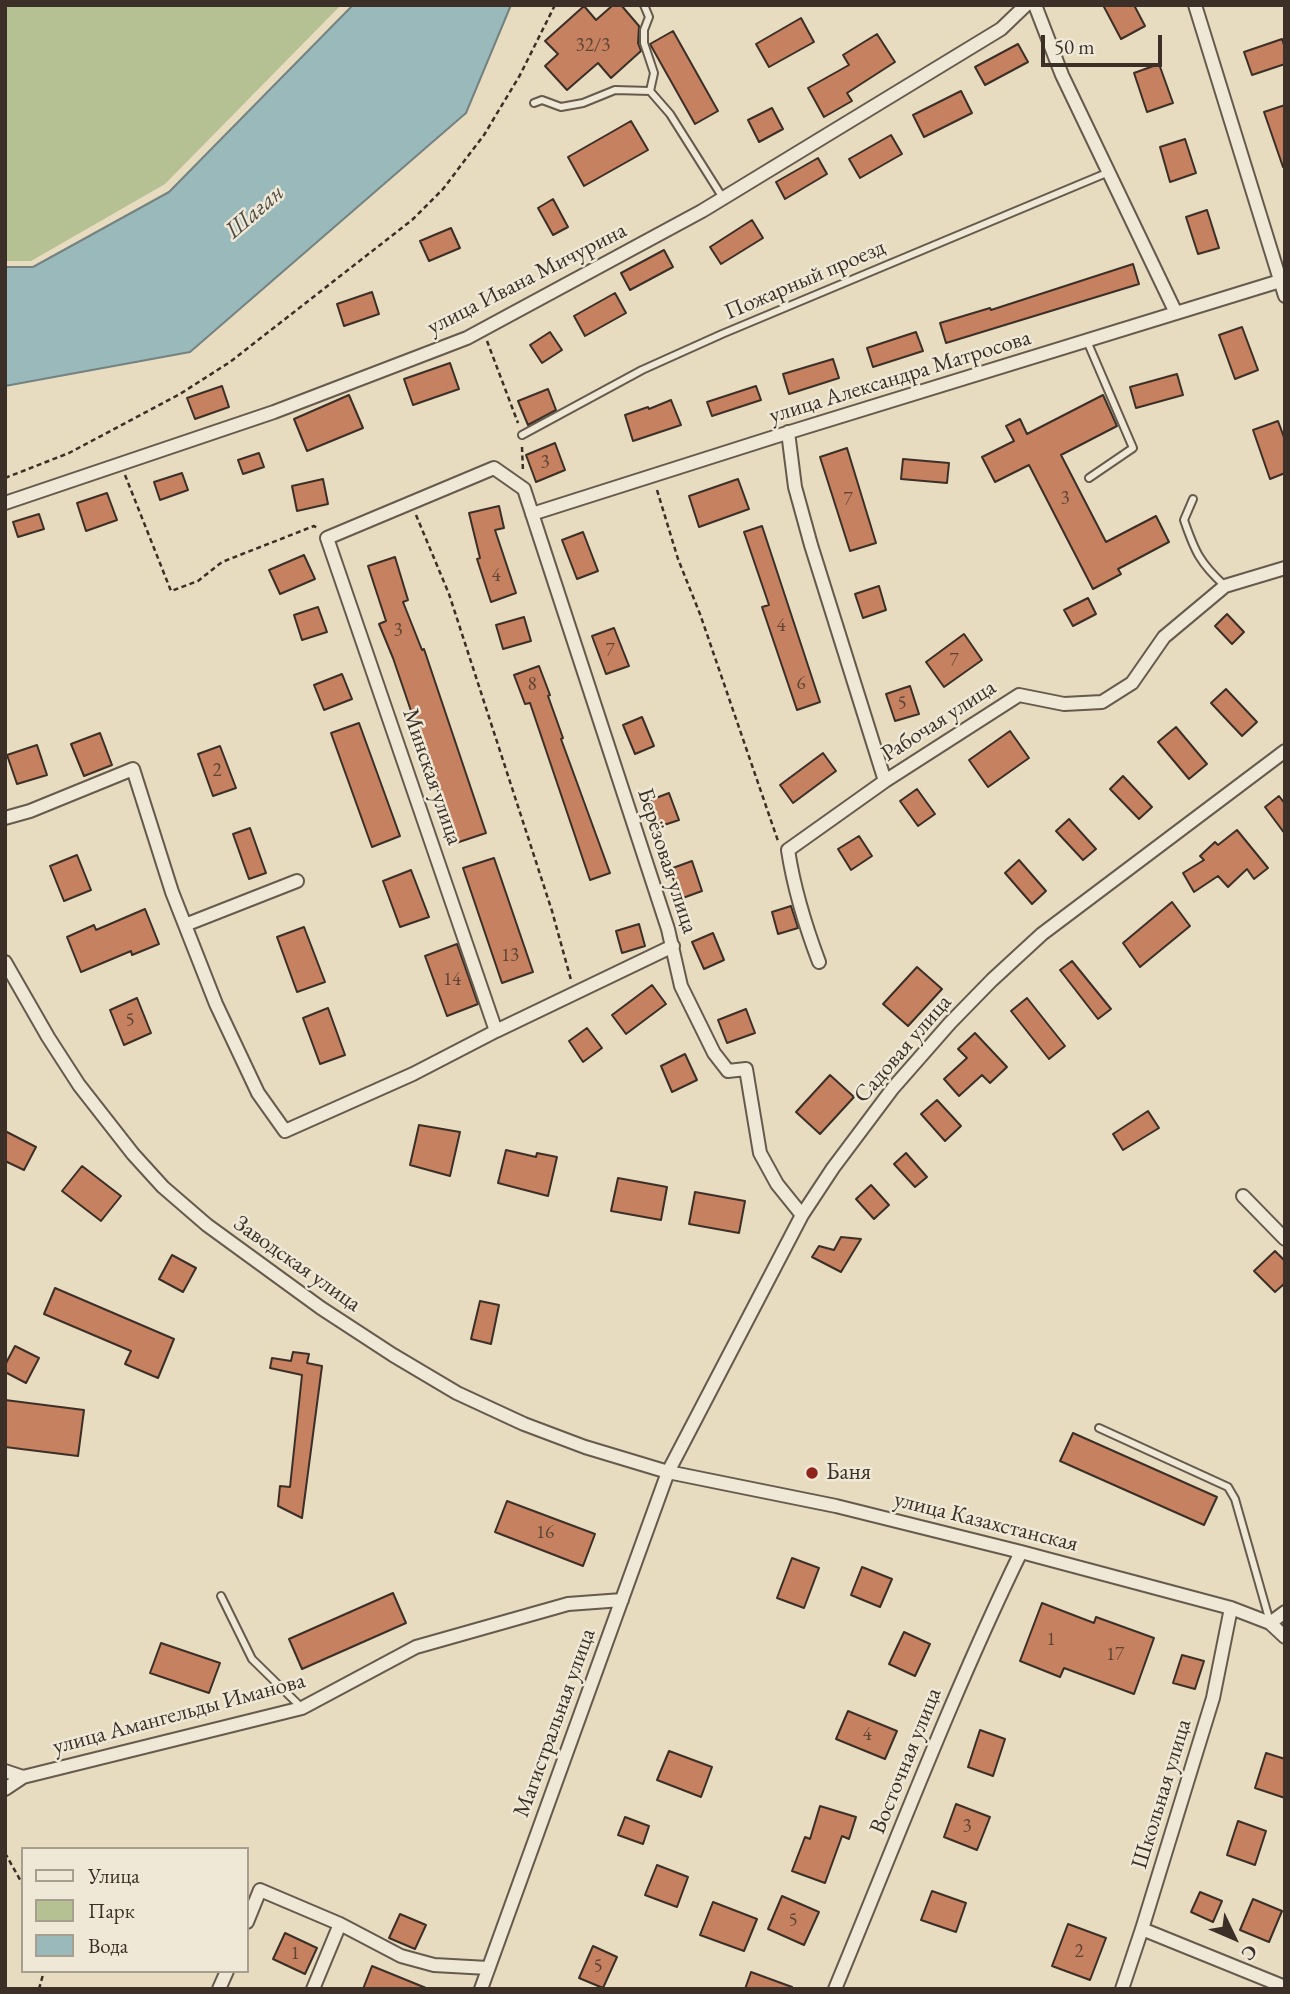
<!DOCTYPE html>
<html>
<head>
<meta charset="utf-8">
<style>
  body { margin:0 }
  #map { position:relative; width:1290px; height:1994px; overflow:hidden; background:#e7dbc0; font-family:"EB Garamond",serif }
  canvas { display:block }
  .frame { position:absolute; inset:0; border:7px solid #3b2f27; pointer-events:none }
  .legend { position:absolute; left:21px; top:1847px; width:228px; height:126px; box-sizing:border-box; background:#efe8d6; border:2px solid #a79e90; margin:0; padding:9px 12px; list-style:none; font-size:21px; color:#3b2f27 }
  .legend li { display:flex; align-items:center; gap:14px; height:35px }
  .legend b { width:35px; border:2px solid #a79e90 }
  .north { position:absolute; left:1199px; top:1903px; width:70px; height:70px; -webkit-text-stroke:5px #efe8d6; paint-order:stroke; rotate:134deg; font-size:19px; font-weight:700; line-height:28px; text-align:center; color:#3b2f27 }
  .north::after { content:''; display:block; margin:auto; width:24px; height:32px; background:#3b2f27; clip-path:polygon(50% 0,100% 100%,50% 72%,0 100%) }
  .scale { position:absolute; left:1041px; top:35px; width:121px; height:32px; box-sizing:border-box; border:4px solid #3b2f27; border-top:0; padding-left:9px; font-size:21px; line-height:24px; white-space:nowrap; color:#3b2f27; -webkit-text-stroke:5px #efe8d6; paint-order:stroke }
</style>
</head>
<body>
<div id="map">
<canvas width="1290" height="1994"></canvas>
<div class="frame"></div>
<ul class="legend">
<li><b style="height:9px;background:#efe8d6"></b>Улица</li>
<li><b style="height:19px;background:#b5c093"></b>Парк</li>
<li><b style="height:19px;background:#9ab9bb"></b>Вода</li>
</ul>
<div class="north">С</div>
<div class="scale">50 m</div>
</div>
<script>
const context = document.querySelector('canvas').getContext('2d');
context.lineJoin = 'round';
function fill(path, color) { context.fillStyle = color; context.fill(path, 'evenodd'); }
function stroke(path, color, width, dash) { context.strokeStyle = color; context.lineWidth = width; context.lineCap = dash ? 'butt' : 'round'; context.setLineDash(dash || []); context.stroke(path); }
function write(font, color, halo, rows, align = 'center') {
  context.font = font + ' "EB Garamond",serif'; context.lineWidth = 5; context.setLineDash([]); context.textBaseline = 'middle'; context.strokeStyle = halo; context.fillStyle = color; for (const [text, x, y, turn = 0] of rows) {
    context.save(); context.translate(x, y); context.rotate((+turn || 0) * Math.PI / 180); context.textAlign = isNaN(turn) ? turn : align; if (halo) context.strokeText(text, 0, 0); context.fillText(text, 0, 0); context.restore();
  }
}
fill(new Path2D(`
  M5 5H341L165 184 31 261H5Z`), '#b5c093');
const water = new Path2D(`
  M353 5H511L466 113 190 352 5 386V267H33L169 192Z`);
fill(water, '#9ab9bb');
stroke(water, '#748280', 2);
const building = new Path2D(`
  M613 5H621L639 26 638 43 641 51 611 78 598 63 567 90 545 66 558 54 545 41 584 6 596 20Z
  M1103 5H1134L1145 26 1121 39Z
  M801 18 814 42 769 67 756 44Z
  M673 31 718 111 695 124 650 44Z
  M877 34 895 62 847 93 852 101 824 117 808 88 849 65 843 55Z
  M1282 39 1285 48V64L1252 75 1244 52Z
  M1018 44 1028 62 985 85 975 67Z
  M1159 64 1173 103 1147 112 1134 73Z
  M961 91 972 113 924 137 913 115Z
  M1285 105V166L1283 167 1264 112Z
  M772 108 783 129 759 142 748 120Z
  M631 121 648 150 584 186 568 157Z
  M891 135 902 154 860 178 849 159Z
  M1185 139 1196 173 1170 182 1160 147Z
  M818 158 827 174 785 199 776 182Z
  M553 199 568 227 553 235 538 208Z
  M1207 210 1219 248 1198 254 1186 217Z
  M752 220 763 238 721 264 710 247Z
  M451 228 460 248 429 261 420 241Z
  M664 250 673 267 630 290 621 273Z
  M1133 264 1139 284 946 343 940 323 990 308 991 310Z
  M372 292 379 314 344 326 337 304Z
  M615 293 626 313 585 336 574 316Z
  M1242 327 1258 370 1235 379 1219 335Z
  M550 332 562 350 542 363 530 345Z
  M916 332 923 351 873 367 867 348Z
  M833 359 839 378 789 394 783 374Z
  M450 363 459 389 413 405 404 379Z
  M1177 374 1183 395 1136 408 1130 387Z
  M222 386 229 407 195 419 187 398Z
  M756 386 761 400 712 416 707 402Z
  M548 389 556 410 528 425 518 401Z
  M349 395 363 428 307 451 294 419Z
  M1103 395 1117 426 1061 455 1106 542 1156 516 1169 542 1118 569 1121 574 1093 589 1029 465 995 482 982 457 1014 441 1006 426 1020 419 1027 434Z
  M671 400 681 425 633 441 625 415 648 407 649 409Z
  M1278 421 1285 440V473L1270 479 1253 430Z
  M555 443 565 470 536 482 526 455Z
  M847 448 876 543 850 551 820 457Z
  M259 453 264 467 243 474 238 460Z
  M903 459 949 463 947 483 901 479Z
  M182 473 188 490 160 500 154 482Z
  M323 479 328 504 297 511 292 486Z
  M738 479 749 509 699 527 689 496Z
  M107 493 117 520 86 531 77 503Z
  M499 506 504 528 495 530 516 593 491 602 477 559 480 558 469 513Z
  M39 514 44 529 18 537 13 522Z
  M762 526 820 702 797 710 762 607 769 605 744 532Z
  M583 532 598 571 577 579 562 540Z
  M304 555 315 579 280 594 269 570Z
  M395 557 408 600 403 602 422 650 424 649 486 833 456 843 393 658 379 624 386 621 368 566Z
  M879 586 886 610 863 618 855 594Z
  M1088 598 1096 614 1073 626 1064 610Z
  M318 607 327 632 302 640 294 615Z
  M1227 614 1244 632 1232 644 1215 626Z
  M524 617 531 641 503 649 496 625Z
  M614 628 629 666 606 674 592 636Z
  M964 634 982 660 944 687 926 662Z
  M539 666 550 695 548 696 563 738 561 739 610 873 590 880 530 703 525 704 514 675Z
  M342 674 352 699 324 710 314 685Z
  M910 686 919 714 895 721 886 694Z
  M1226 689 1257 722 1242 736 1211 703Z
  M642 717 654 746 635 754 623 725Z
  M359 723 400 836 372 847 331 733Z
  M1176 727 1207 764 1189 779 1158 742Z
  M1010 731 1029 758 988 787 969 760Z
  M100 733 112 765 84 776 71 744Z
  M37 745 47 775 17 784 7 755Z
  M220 746 236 788 213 796 198 754Z
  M823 753 836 771 793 803 780 785Z
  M1123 776 1152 807 1139 819 1110 789Z
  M917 789 935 814 918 826 900 801Z
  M669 793 679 820 658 827 648 801Z
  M1279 796 1285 804V834L1265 807Z
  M1069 819 1096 849 1083 860 1056 831Z
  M250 828 266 873 249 879 233 834Z
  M1237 830 1268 868 1254 879 1247 869 1228 887 1218 876 1194 892 1183 873 1204 860 1200 856 1215 842 1218 845Z
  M859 836 872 856 851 870 838 849Z
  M77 855 91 890 64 901 50 866Z
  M494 858 533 972 502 983 463 868Z
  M1019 860 1046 891 1032 904 1005 873Z
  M692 861 702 891 680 899 670 869Z
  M411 870 429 917 400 927 383 881Z
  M1172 902 1190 926 1140 967 1123 943Z
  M791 906 798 928 778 934 772 912Z
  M145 909 159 944 132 955 131 951 81 972 67 937 94 925 96 930Z
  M639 924 645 946 622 953 616 931Z
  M304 927 325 982 297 992 277 937Z
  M713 933 724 960 704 969 692 942Z
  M457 944 478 1004 447 1016 425 956Z
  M1072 961 1111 1009 1098 1019 1060 970Z
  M917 967 942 989 908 1026 883 1004Z
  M652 985 666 1004 626 1034 612 1015Z
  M137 998 151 1033 124 1045 110 1010Z
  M1027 998 1065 1046 1049 1059 1011 1011Z
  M328 1008 345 1055 320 1064 303 1018Z
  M746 1009 755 1033 727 1043 718 1020Z
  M587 1028 602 1048 583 1062 569 1041Z
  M975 1033 1007 1067 990 1083 982 1075 959 1096 944 1079 967 1058 958 1049Z
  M685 1054 697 1080 672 1092 661 1066Z
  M830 1075 854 1097 820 1134 796 1112Z
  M937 1100 961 1126 945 1141 921 1114Z
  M1148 1111 1159 1128 1123 1150 1113 1134Z
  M419 1125 460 1132 450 1176 410 1165Z
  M5 1131 36 1147 24 1170 5 1161Z
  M506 1150 536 1157 537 1153 557 1157 548 1196 498 1183Z
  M906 1153 927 1177 915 1187 894 1164Z
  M82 1166 121 1196 101 1221 62 1191Z
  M618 1178 667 1187 661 1220 611 1211Z
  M871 1185 889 1205 874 1219 856 1199Z
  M695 1192 745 1201 739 1233 689 1224Z
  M841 1237 861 1239 841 1272 812 1257 819 1246 834 1250Z
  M1275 1251 1285 1261V1283L1275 1292 1254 1271Z
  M172 1255 196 1268 183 1292 159 1279Z
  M55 1288 174 1339 158 1378 125 1364 131 1351 44 1314Z
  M480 1301 499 1305 491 1344 471 1339Z
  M15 1346 39 1358 26 1383 5 1372V1365Z
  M293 1352 309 1354 307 1363 322 1366 302 1518 278 1506 280 1486 290 1487 302 1375 270 1368 272 1358 291 1361Z
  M5 1400 84 1410 78 1456 5 1447Z
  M1073 1433 1217 1497 1204 1525 1060 1461Z
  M507 1501 595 1534 583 1566 495 1532Z
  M792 1558 819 1568 804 1608 777 1598Z
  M862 1567 892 1579 880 1607 851 1595Z
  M393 1593 406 1623 302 1669 289 1639Z
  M1042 1603 1094 1623 1096 1617 1154 1638 1134 1694 1064 1668 1060 1677 1020 1661Z
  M904 1632 930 1644 915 1676 889 1664Z
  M161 1643 220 1663 209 1693 150 1673Z
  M1182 1655 1204 1661 1195 1689 1173 1683Z
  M848 1711 897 1731 885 1759 836 1739Z
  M980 1730 1005 1739 993 1776 968 1767Z
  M669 1751 712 1767 701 1797 657 1780Z
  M1266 1753 1285 1759V1798L1255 1788Z
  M956 1804 990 1817 977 1850 944 1837Z
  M820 1806 856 1817 849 1839 842 1836 825 1883 792 1871 805 1837 810 1839Z
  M625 1817 649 1826 643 1844 618 1835Z
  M1238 1821 1266 1831 1255 1865 1227 1855Z
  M657 1865 688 1877 677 1907 645 1895Z
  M932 1891 966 1903 956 1932 921 1920Z
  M1200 1892 1222 1901 1213 1922 1191 1912Z
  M782 1896 819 1912 804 1945 768 1929Z
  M1253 1899 1282 1911 1269 1942 1240 1930Z
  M713 1902 757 1919 744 1951 700 1935Z
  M400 1914 426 1925 415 1949 389 1938Z
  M1068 1924 1106 1938 1090 1980 1052 1966Z
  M285 1933 317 1948 305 1974 273 1959Z
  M593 1946 617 1957 603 1988 579 1978Z
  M372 1966 426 1988V1989H363Z
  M751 1972 792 1987V1989H745Z`);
fill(building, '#c68160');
stroke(building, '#3b2f27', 2);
const lane = new Path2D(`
  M644 5 649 17 644 30V43L654 73 650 91
  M534 103 542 100 561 107 583 103 615 90 650 91 670 114 723 198
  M1087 341 1133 448 1089 478
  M522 435 642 370 722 334 1109 172
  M1193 499 1184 520C1195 552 1200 563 1225 586
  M1099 1428 1228 1487 1235 1499 1270 1622
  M221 1596 252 1659 302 1708`);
const street = new Path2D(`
  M1035 5 1062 75 1176 313
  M1195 5 1285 296
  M788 432 795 487 811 545 885 781
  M5 503 274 412 467 338 702 211 1001 29 1026 5
  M532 514 793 431 1280 281
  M5 818 30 811 133 769 172 892 216 1004 258 1093 285 1131 413 1074 496 1031 673 946
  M185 925 297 881
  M5 962 48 1037 79 1085 133 1154 163 1187 207 1225 321 1308 393 1355 457 1393 524 1424 585 1447 668 1472 836 1506 1021 1552 1231 1608 1270 1623 1285 1637
  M819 962C805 925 794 889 788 850L885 781 1019 695 1064 704 1102 702 1132 683 1164 637 1225 586 1285 568
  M496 1031 327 538 494 468 524 489 668 929 681 986 714 1053 728 1071 746 1069 760 1153 777 1184 802 1215
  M1243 1196 1285 1239
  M1270 1623 1285 1612
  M5 1771 23 1777
  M5 1789 23 1777 302 1708 416 1647 568 1604 622 1600
  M247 1922 260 1890 340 1924 401 1956 434 1965 488 1968
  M1142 1929 1285 1987
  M219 1989 227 1971
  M313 1989 340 1924
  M481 1989 668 1472 802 1215 833 1168 893 1088 950 1023 992 980 1042 934 1285 751
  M835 1989C896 1842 952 1694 1021 1552
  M1122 1989 1142 1929 1213 1698 1231 1608`);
stroke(lane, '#665a4d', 10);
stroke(street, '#665a4d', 16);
stroke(new Path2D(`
  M487 341 518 423
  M522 447 523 472
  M125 475 171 591 198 581 222 562 314 526 317 528
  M5 478 69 453 180 394 230 362 412 220 443 189 484 135 520 75 555 5
  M657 490 678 559 700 614 778 841
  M416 515 449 594 552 911 571 980
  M5 1853 23 1885
  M39 1989 44 1971`), '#3b2f27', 2.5, [5, 3.5]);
stroke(lane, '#efe8d6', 6);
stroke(street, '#efe8d6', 12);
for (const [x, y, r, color] of [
  [812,1473,7,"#8f2418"]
]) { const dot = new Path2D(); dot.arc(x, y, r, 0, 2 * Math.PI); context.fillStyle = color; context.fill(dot); stroke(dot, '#efe8d6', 2.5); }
write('19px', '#5e4435', null, [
  ["32/3",593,46],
  ["3",545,463],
  ["3",1065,499],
  ["7",848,500],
  ["4",496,576],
  ["4",781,626],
  ["3",398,631],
  ["7",610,651],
  ["7",954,661],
  ["6",801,684],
  ["8",532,685],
  ["5",902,704],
  ["2",217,771],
  ["13",510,956],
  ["14",452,980],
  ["5",130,1021],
  ["16",545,1533],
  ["1",1051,1640],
  ["17",1115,1655],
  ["4",867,1735],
  ["3",967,1827],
  ["5",793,1921],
  ["2",1079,1952],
  ["1",295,1954],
  ["5",598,1967]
]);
write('23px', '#3b2f27', '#efe8d6', [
  ["улица Ивана Мичурина",527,279,-27],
  ["Пожарный проезд",805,280,-23],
  ["улица Александра Матросова",900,377,-17],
  ["Рабочая улица",939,721,-33],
  ["Минская улица",432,777,71],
  ["Берёзовая улица",667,861,72],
  ["Садовая улица",903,1049,-49],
  ["Заводская улица",297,1264,35],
  ["улица Казахстанская",986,1522,14],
  ["улица Амангельды Иманова",179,1714,-15],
  ["Магистральная улица",555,1723,-70],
  ["Восточная улица",906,1761,-68],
  ["Школьная улица",1162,1794,-73]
]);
write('23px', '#3b2f27', '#efe8d6', [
  ["Баня",826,1473]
], 'left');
write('italic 24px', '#4e4b45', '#efe8d6', [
  ["Шаған",255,212,-41]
]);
</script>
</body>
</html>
